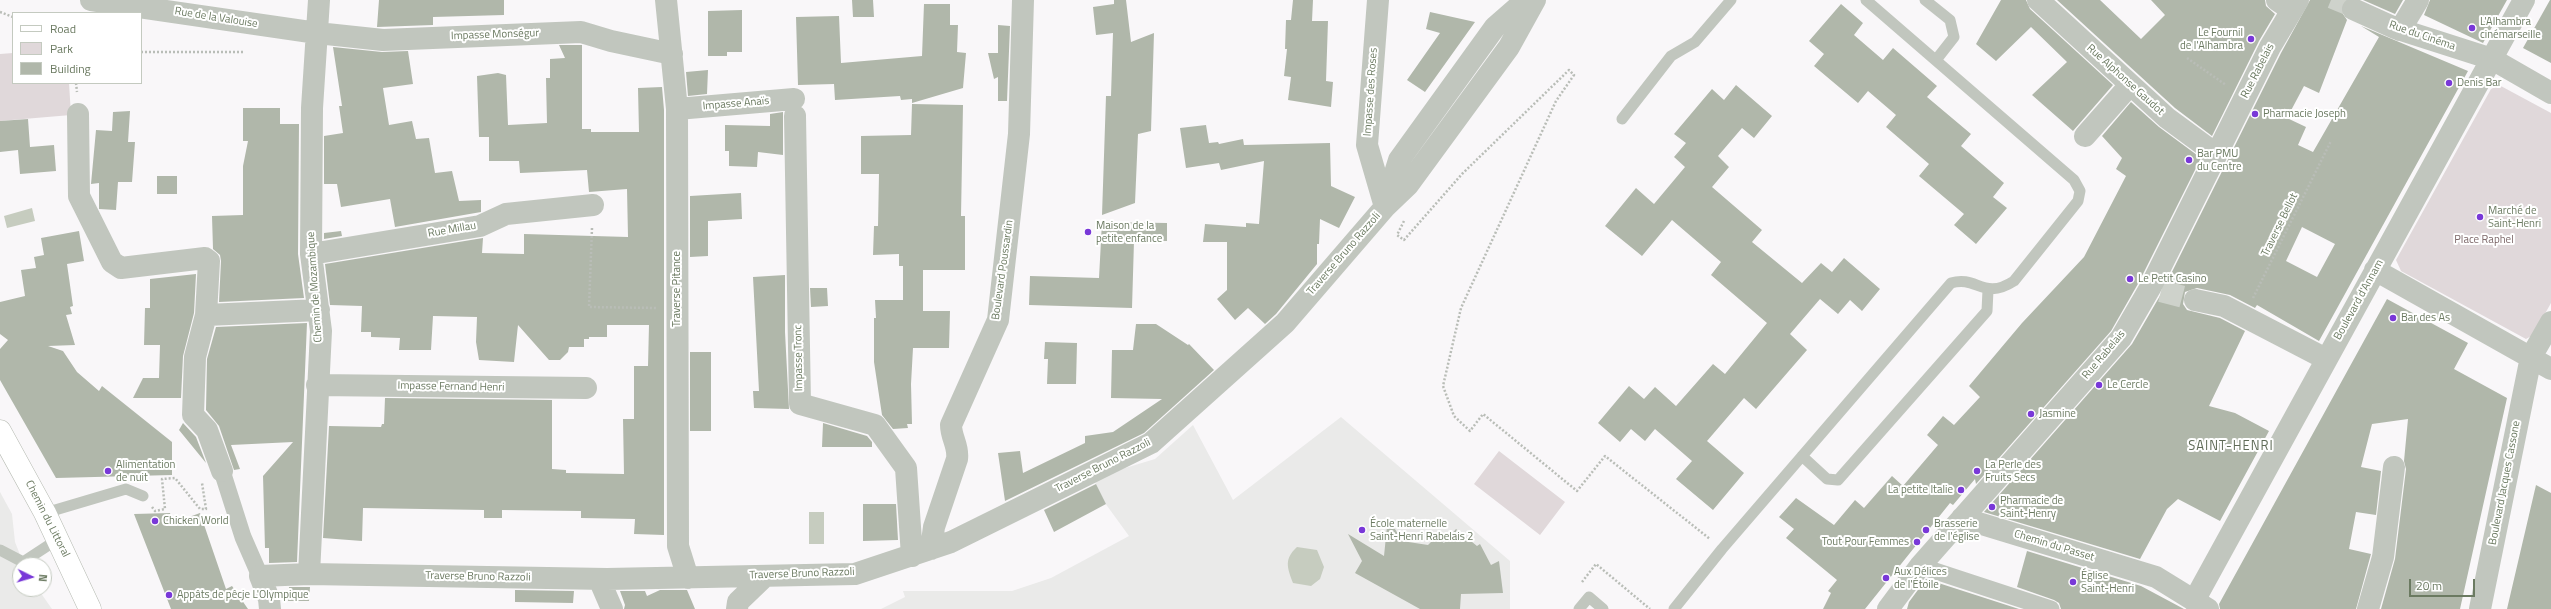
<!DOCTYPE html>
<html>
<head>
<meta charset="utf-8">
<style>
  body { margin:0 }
  #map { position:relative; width:2551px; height:609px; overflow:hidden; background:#f9f7f9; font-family:"Titillium Web",sans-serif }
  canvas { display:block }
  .legend { position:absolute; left:12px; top:12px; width:130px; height:72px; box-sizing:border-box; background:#fff; border:1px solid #c4cac0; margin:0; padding:5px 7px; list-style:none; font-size:12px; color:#6b7a61 }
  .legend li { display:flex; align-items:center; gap:8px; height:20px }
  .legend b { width:20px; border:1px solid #c4cac0 }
  .north { position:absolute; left:12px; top:557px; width:40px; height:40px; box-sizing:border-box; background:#fff; border:1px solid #c4cac0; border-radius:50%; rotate:95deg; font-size:11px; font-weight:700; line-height:16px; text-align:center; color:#6b7a61 }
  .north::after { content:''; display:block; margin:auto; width:14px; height:18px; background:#7938d8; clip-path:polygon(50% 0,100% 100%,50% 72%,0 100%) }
  .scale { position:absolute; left:2409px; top:579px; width:66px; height:18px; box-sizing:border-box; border:2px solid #6b7a61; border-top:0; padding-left:5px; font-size:12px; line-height:14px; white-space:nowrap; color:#6b7a61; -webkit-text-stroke:3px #fff; paint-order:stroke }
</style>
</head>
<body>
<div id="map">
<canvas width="2551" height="609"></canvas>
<ul class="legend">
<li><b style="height:5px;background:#fff"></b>Road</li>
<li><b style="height:11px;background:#e0d8da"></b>Park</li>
<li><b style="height:11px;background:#b0b7aa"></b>Building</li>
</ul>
<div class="north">N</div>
<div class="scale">20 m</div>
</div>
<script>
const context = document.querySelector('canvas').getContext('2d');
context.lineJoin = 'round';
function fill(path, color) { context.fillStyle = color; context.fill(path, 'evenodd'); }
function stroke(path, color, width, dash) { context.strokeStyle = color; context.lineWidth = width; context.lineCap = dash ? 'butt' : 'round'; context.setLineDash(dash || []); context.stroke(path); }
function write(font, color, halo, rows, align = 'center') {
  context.font = font + ' "Titillium Web",sans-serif'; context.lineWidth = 4; context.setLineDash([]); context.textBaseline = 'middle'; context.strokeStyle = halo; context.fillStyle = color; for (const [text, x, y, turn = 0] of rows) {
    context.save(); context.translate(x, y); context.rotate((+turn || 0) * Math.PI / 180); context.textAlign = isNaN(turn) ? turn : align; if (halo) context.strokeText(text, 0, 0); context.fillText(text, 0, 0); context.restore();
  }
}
fill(new Path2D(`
  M1341 417 1510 561V609H881L905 597 903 591H1012L1051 578 1129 536 1105 503 1095 482 1102 475 1155 459 1193 425 1233 500Z
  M0 492 12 514 15 542 24 565H20V589H38L52 609H0Z`), '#eaeae9');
fill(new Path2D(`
  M13 53V83H69L71 115 0 121V54Z
  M2499 85 2551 113V303L2533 335 2526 339 2401 271 2396 260 2491 89Z
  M1499 451 1565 502 1540 535 1474 484Z`), '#e0d8da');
fill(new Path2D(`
  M32 208 35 221 7 228 4 216Z
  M809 512H824V544H809Z
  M1297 547 1317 550 1324 567 1320 579 1311 586 1293 583C1287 567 1284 559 1297 547Z`), '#c6ccbf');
fill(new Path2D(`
  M379 0H504V15L433 17V25L377 27Z
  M852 0H873L874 17H853Z
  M1114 0H1126L1131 42 1154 33 1151 131 1138 134 1135 203 1102 215 1106 96H1111L1113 33 1096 35 1093 7 1114 4Z
  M1293 0H1313L1312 21H1328L1326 81 1333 82 1331 107 1288 100 1291 77 1284 76 1287 49H1285L1286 20H1291Z
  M2001 0H2026L2030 9 2113 85 2073 131 2032 95 2067 62 2031 27 1996 61 1976 44Z
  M2057 0H2100L2141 39 2165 15 2151 0H2265L2266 6 2275 14 2259 41 2212 136 2175 108Z
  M2310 0H2345L2341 11 2347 20 2319 93 2304 86 2287 118 2306 127 2298 145 2313 152 2379 37 2361 26 2468 71 2319 341 2257 305 2255 308 2230 295 2197 288 2185 292 2183 304 2187 310 2220 318 2245 331 2209 406 2235 413 2269 431 2220 521 2178 499 2167 509 2140 559 1984 512 2132 344 2161 294 2281 53ZM2302 227 2335 244 2317 277 2286 261Z
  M2363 0H2403L2395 14Z
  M2430 0H2507L2483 43 2424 15Z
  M2550 0H2551V63L2523 48Z
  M924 4H950V25H958L957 52 966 53 963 88 912 103V99L901 100 900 96 835 100 834 84 798 85 796 17 839 16 841 63 922 56Z
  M1841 4 1863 23 1854 35 1883 60 1893 48 1937 86 1927 97 1971 134 1961 146 2004 183 1993 197 2007 208 1976 244 1954 225 1964 214 1919 176 1929 164 1886 127 1896 115 1868 91 1858 103 1814 66 1824 54 1809 41Z
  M742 10V52H727V56H708V11Z
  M1430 12 1475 22 1425 92 1407 80 1440 33 1426 29Z
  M998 25 1010 26 1007 101H998V77L994 79 988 53H998Z
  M559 45H582V129H591V132H639L638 88 662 87 664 110V535L634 534 635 519 581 518V511L502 510V518H484V510L363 508 362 541 323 538 329 426 381 427 382 424H384L385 398 552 400V469L566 470V473L624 474 623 419H634V366H648L649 325H607V337H589V339H584V347H569L568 352 560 360H549L518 325 514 362 479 360 476 342 477 317 433 316 431 350H399L400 338 371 337V332H361L362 306 330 305 325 264 483 238 482 253 524 254V234L628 237 627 189 589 192 587 170 520 173 519 161H489V137H479L477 76 498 73 506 75 508 125 547 123 546 78H550V59L565 58Z
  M333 47 382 52 408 51 413 84 383 88 389 125 412 121 416 139 429 138 435 173 452 171 459 201 481 200V212L395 227 390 199 341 207 337 184H324V136L343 133 339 106H342Z
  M708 70 707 94 688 96 686 72Z
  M1736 85 1772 116 1754 138 1742 128 1718 156 1729 167 1712 187 1762 230 1752 242 1802 283 1821 263 1832 272 1844 258 1880 289 1862 311 1850 300 1838 314 1820 299 1790 334 1807 350 1756 409 1744 398 1707 441 1744 473 1713 510 1676 479 1692 461 1655 429 1645 441 1631 429 1620 442 1598 423 1629 386 1644 399 1655 387 1676 406 1713 364 1725 374 1767 323 1711 275 1721 262 1672 220 1642 256 1605 226 1636 188 1654 204 1685 167 1674 157 1686 143 1674 134 1712 89 1724 100Z
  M2131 102 2159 127 2201 158 2139 282 2111 331 1976 484 1975 479 1953 505 1950 503 1865 609H1823L1831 593 1828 591 1837 580 1786 538 1794 529 1779 517 1796 498 1834 525 1855 500 1864 508 1892 476 1903 486 1938 445 1927 435 1943 416 1954 425 1980 397 1969 386 2022 323 2084 257 2126 176 2116 169 2122 158 2102 136Z
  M912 104 963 105 961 216H965V270H923V311H950L949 348H913L911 384 912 424H907L908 428 893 429 882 415 874 362V318H876L875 300H903V266H899V254L873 255 874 226H878L879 174H861V136L911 135Z
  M243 108H280V124H299L298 254 304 298 219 302 221 261 220 255 213 249 212 216 243 215V166L248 141H243Z
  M130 111 128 142H135L132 182H118L116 210 99 209V183L91 184 96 130 112 131 113 112Z
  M783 112V155L758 152 757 167 729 166V151H725V125L770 126V114Z
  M28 119 30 147 54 145 56 171 20 174 18 150 0 152V121Z
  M1206 125 1209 143 1218 142 1219 144 1243 139 1244 145 1330 143 1331 186 1355 197 1339 228 1320 219 1319 244H1317V264L1276 314 1265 324 1248 308 1235 320 1217 299 1227 290V242H1203L1205 224 1246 227V223L1259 224 1264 161 1221 170 1219 163 1186 168 1180 128Z
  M157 176H177V194H157Z
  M741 193 742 219 708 221V256L690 257V196Z
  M1102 222 1167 223V241H1134L1132 308 1029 305 1030 276 1099 278Z
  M79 231 84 261 67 264 73 306 70 307 72 314 66 315 75 345 48 346 63 351 77 372 99 391 102 386 172 442V475L56 478 0 380V349L8 340 0 334V302L25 296 21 270 36 268 34 257 44 255 41 238Z
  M341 231 342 236 324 239V233Z
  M196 274 194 313 183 356 181 398H133L143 378H159L160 345H144L145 308H150V279Z
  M785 275V332L789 409 754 408 753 391H759L753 277Z
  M810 288H827L828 306 811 307Z
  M2387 299 2468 343 2454 369 2507 398 2460 609H2381L2395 559 2406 469 2404 461 2408 419 2372 424 2361 467 2381 471 2376 515 2356 512 2349 549 2371 554 2356 609H2220L2219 604Z
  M307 323 297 562 269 563V548H265L263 476 293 442 231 445 240 469 234 470 219 426 206 410 207 359 216 327Z
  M1136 324H1156L1188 345 1189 344 1214 370 1144 433 1005 501 998 453 1020 451 1023 473 1085 443V436L1113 432 1162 399 1111 398 1112 350H1133Z
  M1045 342 1077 343 1076 384H1047L1048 359H1044Z
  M690 352H711V431H690Z
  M183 423 196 437 206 463 179 430Z
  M823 423 867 436 872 442V447H822Z
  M1096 484 1106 504 1054 532 1044 510Z
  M2536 485 2551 493V609H2507Z
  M863 504H896L898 540 863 541Z
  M170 513 173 523 200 513 226 589 232 586 248 609H171L134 514Z
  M1388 517 1402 541 1428 545 1436 537 1444 543 1456 529 1477 546 1480 544 1491 565 1499 561 1503 593 1461 594 1460 609H1420L1355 573 1362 561 1348 534 1384 556Z
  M2027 551 2141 586 2184 609H2061L2059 603 2054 600 2017 587Z
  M1926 579 2019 609H1907L1909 602Z
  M289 587H310L309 601H288Z
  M515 590 574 591 573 603 515 602Z
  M660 590H687L695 609H624L625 605 620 591H645L647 596Z`), '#b0b7aa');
stroke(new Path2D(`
  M2331 0 2353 9`), '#ced2cb', 17, [17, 8]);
stroke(new Path2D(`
  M2161 291 2195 300`), '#ced2cb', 22, [22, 11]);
const primary = new Path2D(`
  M0 431 45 513 90 609`);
stroke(primary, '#b4b9b0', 23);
stroke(new Path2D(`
  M0 12 13 17
  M141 52H243
  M2187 58 2226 85
  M76 83 77 92
  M1404 221 1397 235 1404 240 1462 174 1569 70 1574 75 1556 101 1461 308 1443 386 1454 416 1470 431 1483 414 1577 491 1605 456 1710 539
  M592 228 589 307 657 308
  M2253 298 2331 141
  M152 507 155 511 165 509 162 479 175 478 200 509H206L202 483
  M1582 582 1596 564 1650 609`), '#b9bdb7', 2.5, [2, 2]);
stroke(new Path2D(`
  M1925 0 1950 20 1954 37 1936 60
  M1622 119 1671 56 1695 42 1731 0
  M1802 456 1827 479 1838 480 1987 311 1988 290
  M45 513 126 489 143 496
  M0 550 23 562 58 539
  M1579 609 1589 597 1603 609
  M1674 609 1722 549 1951 283C1977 275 1983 301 2014 281L2078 201 2080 191 2074 180 1866 0`), '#c1c6be', 11);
stroke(new Path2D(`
  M222 471 243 537 260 576
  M1920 566 2051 609`), '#c1c6be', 17);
stroke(new Path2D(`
  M91 0 317 33 383 40 581 32 611 41 672 54
  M666 0 677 109 678 546 688 578
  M1378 0 1367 145 1385 207
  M2038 0 2167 118 2216 154
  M2277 0 2292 10
  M2353 9 2395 28 2492 59 2551 93
  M2400 30 2418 0
  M677 109 794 99
  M78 114 79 196 112 262 121 268 205 258 209 261 206 315 195 357 193 415 207 430 222 471
  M795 116 800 404 875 425 906 468 912 556
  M2085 136 2130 85
  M1385 205 1399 160 1495 27 1526 0
  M311 254 480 226 506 214 593 205
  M2375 270 2551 369
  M2195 300 2224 306 2326 359
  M206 315 319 310
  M317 385 586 388
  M1962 518 2156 577 2208 609
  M931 549 934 527 957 459C959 446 951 438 951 425L998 320 1019 134 1023 0
  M309 574 321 331 311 254 312 108 319 0
  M599 579 612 609
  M2194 601 2524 0
  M270 609 269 599 260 576 309 574 607 579 855 574 951 542 1151 443 1285 323 1385 207 1408 185 1509 47 1535 0
  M737 609 738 602 765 576
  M1888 609 1920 566 2121 338 2150 288 2270 47 2298 0
  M2368 609 2383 557 2394 467
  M2480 609 2531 357 2551 322`), '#c1c6be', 22);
stroke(primary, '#fff', 22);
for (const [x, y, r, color] of [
  [2472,28,4,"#7938d8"],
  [2251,39,4,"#7938d8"],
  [2449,83,4,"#7938d8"],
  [2255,114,4,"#7938d8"],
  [2189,160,4,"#7938d8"],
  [2480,217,4,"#7938d8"],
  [1088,232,4,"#7938d8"],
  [2130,279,4,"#7938d8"],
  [2393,318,4,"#7938d8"],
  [2099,385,4,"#7938d8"],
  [2031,414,4,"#7938d8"],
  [108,471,4,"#7938d8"],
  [1977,471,4,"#7938d8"],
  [1961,490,4,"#7938d8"],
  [1992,507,4,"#7938d8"],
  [155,521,4,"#7938d8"],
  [1362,530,4,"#7938d8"],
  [1926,530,4,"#7938d8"],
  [1917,542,4,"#7938d8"],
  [1886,578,4,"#7938d8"],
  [2073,582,4,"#7938d8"],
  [169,595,4,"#7938d8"]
]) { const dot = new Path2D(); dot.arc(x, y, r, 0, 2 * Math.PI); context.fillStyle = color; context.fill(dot); stroke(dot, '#fff', 1.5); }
write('11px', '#6b7a61', '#fff', [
  ["Rue de la Valouise",216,18,9],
  ["Impasse Monségur",495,35,-2],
  ["Rue du Cinéma",2422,36,19],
  ["Rue Rabelais",2258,71,-63],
  ["Rue Alphonse Gaudot",2125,80,42],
  ["Impasse des Roses",1371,92,-86],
  ["Impasse Anaïs",736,104,-5],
  ["Traverse Bellot",2280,225,-64],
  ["Rue Millau",452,230,-10],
  ["Traverse Bruno Razzoli",1344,254,-49],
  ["Boulevard Poussardin",1003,270,-82],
  ["Chemin de Mozambique",315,287,-94],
  ["Traverse Pitance",677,289,-90],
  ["Boulevard d'Annam",2359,300,-61],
  ["Rue Rabelais",2104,355,-50],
  ["Impasse Tronc",799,358,-91],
  ["Impasse Fernand Henri",451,387,1],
  ["Traverse Bruno Razzoli",1103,466,-27],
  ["Boulevard Jacques Cassone",2505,483,-79],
  ["Chemin du Littoral",47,519,63],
  ["Chemin du Passet",2054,546,17],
  ["Traverse Bruno Razzoli",802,574,-2],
  ["Traverse Bruno Razzoli",478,577,1]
]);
write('11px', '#6b7a61', '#fff', [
  ["L'Alhambra",2480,22],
  ["cinémarseille",2480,35],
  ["Le Fournil",2243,33,"right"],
  ["de l'Alhambra",2243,46,"right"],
  ["Denis Bar",2457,83],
  ["Pharmacie Joseph",2263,114],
  ["Bar PMU",2197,154],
  ["du Centre",2197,167],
  ["Marché de",2488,211],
  ["Saint-Henri",2488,224],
  ["Maison de la",1096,226],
  ["petite enfance",1096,239],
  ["Le Petit Casino",2138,279],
  ["Bar des As",2401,318],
  ["Le Cercle",2107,385],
  ["Jasmine",2039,414],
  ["Alimentation",116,465],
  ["de nuit",116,478],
  ["La Perle des",1985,465],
  ["Fruits Secs",1985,478],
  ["La petite Italie",1953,490,"right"],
  ["Pharmacie de",2000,501],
  ["Saint-Henry",2000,514],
  ["Chicken World",163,521],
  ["École maternelle",1370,524],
  ["Saint-Henri Rabelais 2",1370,537],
  ["Brasserie",1934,524],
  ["de l'église",1934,537],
  ["Tout Pour Femmes",1909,542,"right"],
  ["Aux Délices",1894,572],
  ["de l'Étoile",1894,585],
  ["Église",2081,576],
  ["Saint-Henri",2081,589],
  ["Appâts de pêcje L'Olympique",177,595]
], 'left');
write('11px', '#7d6869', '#fff', [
  ["Place Raphel",2484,240]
]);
context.letterSpacing = '1px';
write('13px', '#5f6b57', '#fff', [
  ["SAINT-HENRI",2231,447]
]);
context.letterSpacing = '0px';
</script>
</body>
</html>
